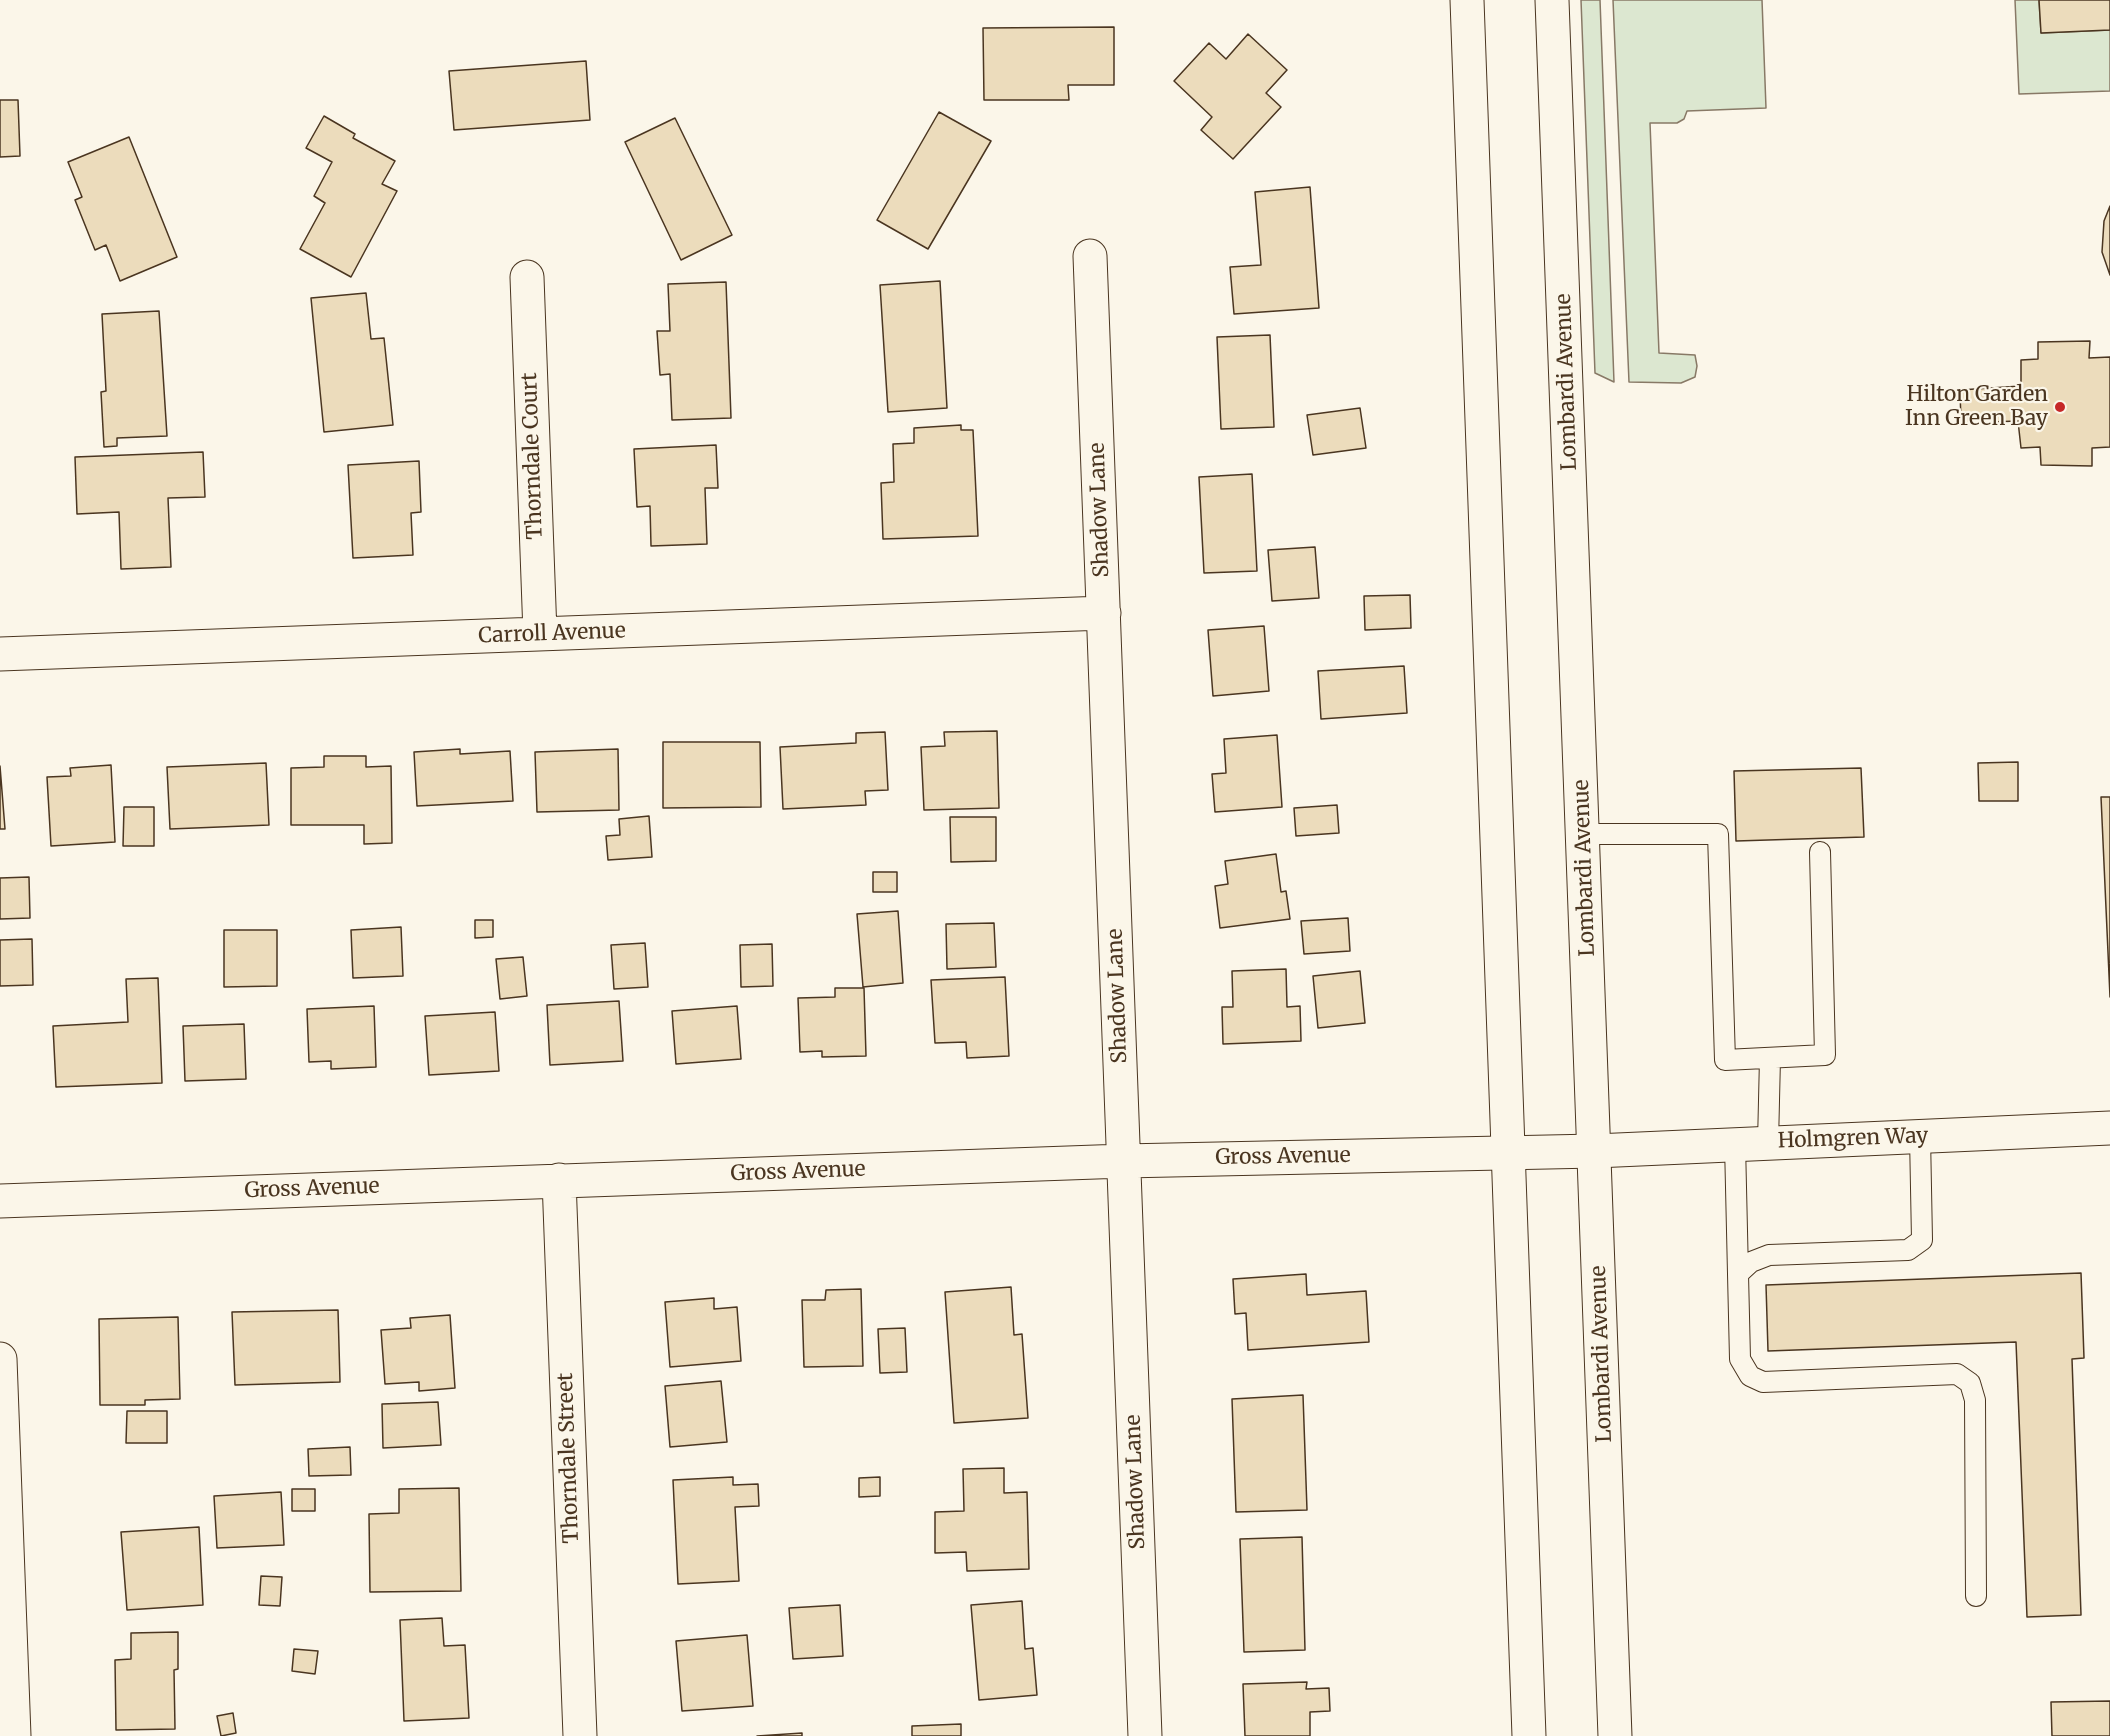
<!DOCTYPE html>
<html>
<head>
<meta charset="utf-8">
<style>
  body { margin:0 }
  canvas { display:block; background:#fbf6e9 }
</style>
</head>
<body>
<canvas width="2110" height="1736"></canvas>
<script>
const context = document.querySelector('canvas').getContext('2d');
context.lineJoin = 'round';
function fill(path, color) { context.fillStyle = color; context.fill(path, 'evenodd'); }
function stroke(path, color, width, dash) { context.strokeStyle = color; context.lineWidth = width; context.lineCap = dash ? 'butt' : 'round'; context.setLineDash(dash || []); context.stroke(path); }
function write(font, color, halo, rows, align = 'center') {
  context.font = font + ' Merriweather,serif'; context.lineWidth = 4.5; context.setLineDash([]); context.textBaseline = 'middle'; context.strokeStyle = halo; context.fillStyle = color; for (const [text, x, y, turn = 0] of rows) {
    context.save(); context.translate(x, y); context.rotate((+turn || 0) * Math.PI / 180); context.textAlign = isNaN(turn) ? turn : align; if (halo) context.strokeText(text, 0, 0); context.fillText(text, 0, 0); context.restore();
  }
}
const green = new Path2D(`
  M1581 0H1600L1614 382 1595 373Z
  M1613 0H1762L1766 108 1687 111 1684 119 1677 123H1650L1659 353 1695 355 1697 366 1695 377 1681 383 1629 382Z
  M2015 0H2039L2041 33 2110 30V91L2019 94Z`);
fill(green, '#dce7d0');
stroke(green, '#887966', 1.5);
const building = new Path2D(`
  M2039 0H2110V30L2041 33Z
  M1114 27V85H1068L1069 100H984L983 28Z
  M1248 34 1287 70 1266 93 1281 107 1233 159 1201 130 1212 117 1174 81 1209 43 1226 59Z
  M586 61 590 120 454 130 449 71Z
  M0 100H18L20 156 0 157Z
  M939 112 991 141 928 249 877 220Z
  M324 116 355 134 353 138 395 161 382 184 397 191 351 277 300 249 325 203 314 196 332 162 306 148Z
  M675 118 732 235 681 260 625 142Z
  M129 137 177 257 120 281 106 245 95 250 75 200 82 197 68 162Z
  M1310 187 1319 308 1234 314 1230 267 1261 265 1255 192Z
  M2110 206V275L2102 252 2104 221Z
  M940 281 947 408 888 412 880 285Z
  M726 282 731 418 672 420 670 374 660 375 657 331H670L668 284Z
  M366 293 371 339 384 338 393 425 324 432 311 298Z
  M159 311 167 436 117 438V446L104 447 101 392 106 391 102 314Z
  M1270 335 1274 427 1221 429 1217 337Z
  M2090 341 2089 358 2110 357V447L2092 448V466L2041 465 2040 447 2021 448 2018 421 1961 423 1960 390 2021 386V360L2038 359V342Z
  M1360 408 1366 448 1313 455 1307 415Z
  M961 425V430H973L978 536 883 539 881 483 894 482 893 444 914 443V428Z
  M716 445 718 488H705L707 544 651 546 650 506 637 507 634 449Z
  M203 452 205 497 168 498 171 567 121 569 119 512 77 514 75 457Z
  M419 461 421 512 411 513 413 555 353 558 348 465Z
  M1252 474 1257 571 1204 573 1199 477Z
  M1315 547 1319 598 1272 601 1268 550Z
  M1410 595 1411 628 1365 630 1364 596Z
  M1264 626 1269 691 1213 696 1208 630Z
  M1404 666 1407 713 1321 719 1318 671Z
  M997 731 999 808 924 810 921 747 945 746 944 732Z
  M885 732 888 790 865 791 866 805 783 809 780 747 856 743V733Z
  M1277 735 1282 807 1215 812 1212 774 1226 773 1224 739Z
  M663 742H760L761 807 663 808Z
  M460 749V754L510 751 513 801 417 806 414 752Z
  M618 749 619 810 537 812 535 752Z
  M324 756H366V767L391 766 392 843 364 844V825H291V768L324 767Z
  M2018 762V801H1979L1978 763Z
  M266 763 269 825 170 829 167 767Z
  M111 765 115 842 51 846 47 777 71 776 70 768Z
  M0 766 5 829H0Z
  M1861 768 1864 837 1736 841 1734 771Z
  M2101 797H2110V997Z
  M1337 805 1339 833 1296 836 1294 808Z
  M124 807H154V846H123Z
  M649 816 652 857 608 860 606 836 620 835 619 819Z
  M950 817H996V861L951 862Z
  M1276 854 1281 892 1286 891 1290 919 1220 928 1215 886 1228 884 1225 861Z
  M873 872H897V892H873Z
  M29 877 30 918 0 919V878Z
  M898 911 903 983 863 987 857 914Z
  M1348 918 1350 951 1304 954 1301 921Z
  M475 920H493V937L475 938Z
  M994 923 996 967 947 969 946 924Z
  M401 927 403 976 353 978 351 930Z
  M224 930H277V986L224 987Z
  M32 939 33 985 0 986V940Z
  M645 943 648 987 614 989 611 945Z
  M772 944 773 986 741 987 740 945Z
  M523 957 527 996 500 999 496 959Z
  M1286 969 1287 1007 1300 1006 1301 1041 1223 1044 1222 1007H1233L1232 971Z
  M1360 971 1365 1023 1318 1028 1313 976Z
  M1005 977 1009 1056 967 1058 966 1042 935 1043 931 980Z
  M158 978 162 1083 56 1087 53 1026 128 1022 126 979Z
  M835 988H864L866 1056 822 1057V1051L800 1052 798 998 835 997Z
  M619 1001 623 1061 550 1065 547 1005Z
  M374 1006 376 1067 331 1069V1061L309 1062 307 1009Z
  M737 1006 741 1059 676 1064 672 1011Z
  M495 1012 499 1071 429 1075 425 1016Z
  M244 1024 246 1079 185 1081 183 1026Z
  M2081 1273 2084 1358 2072 1359 2081 1615 2027 1617 2016 1342 1768 1351 1766 1285Z
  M1306 1274 1307 1295 1366 1291 1369 1342 1248 1350 1246 1313 1235 1314 1233 1279Z
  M1011 1287 1014 1335 1022 1334 1028 1418 954 1423 945 1292Z
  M861 1289 863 1366 804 1367 802 1300H825L826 1290Z
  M714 1298V1309L737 1307 741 1361 670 1367 665 1302Z
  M338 1310 340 1382 235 1385 232 1312Z
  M450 1315 455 1388 419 1391V1382L385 1384 381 1330 411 1328 410 1318Z
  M178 1317 180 1399 145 1400V1405H100L99 1319Z
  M905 1328 907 1372 880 1373 878 1329Z
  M721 1381 727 1442 670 1447 665 1386Z
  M1303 1395 1307 1510 1236 1512 1232 1399Z
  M438 1402 441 1445 383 1448 382 1404Z
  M127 1411H167V1443H126Z
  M350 1447 351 1475 309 1476 308 1449Z
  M1004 1468V1493L1027 1492 1029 1569 967 1571 966 1552 935 1553V1512L964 1511 963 1469Z
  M733 1477V1485L758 1484 759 1506 735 1507 739 1581 678 1584 673 1480Z
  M880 1477V1496L859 1497V1478Z
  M459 1488 461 1591 370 1592 369 1514 399 1513V1489Z
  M292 1489H315V1511H292Z
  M281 1492 284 1545 217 1548 214 1496Z
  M199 1527 203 1605 127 1610 121 1532Z
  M1302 1537 1305 1650 1244 1652 1240 1539Z
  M261 1576 282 1577 280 1606 259 1605Z
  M1022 1601 1025 1649 1033 1648 1037 1695 979 1700 971 1605Z
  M840 1605 843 1656 793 1659 789 1608Z
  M442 1618 444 1646 465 1645 469 1718 404 1721 400 1620Z
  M178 1632V1669L174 1670 175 1729 116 1730 115 1660 131 1659V1633Z
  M747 1635 753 1706 682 1711 676 1641Z
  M294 1649 318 1651 315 1674 292 1671Z
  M1307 1682 1306 1689 1329 1688 1330 1711 1310 1712V1736H1245L1243 1684Z
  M2110 1701V1736H2052L2051 1702Z
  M233 1713 236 1733 221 1736 217 1716Z
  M961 1724V1736H912V1726Z
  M802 1733V1736H757Z`);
fill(building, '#ecdcbc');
stroke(building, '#4a3520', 1.5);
const service = new Path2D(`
  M1584 834H1718L1725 1060 1825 1055 1820 852
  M1920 1136 1922 1240 1908 1250 1769 1255 1751 1262 1738 1274 1740 1359 1750 1376 1763 1382 1957 1374 1970 1383 1975 1400 1976 1596
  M1768 1143 1770 1058
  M1735 1144 1738 1274`);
const minor = new Path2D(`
  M1090 256 1145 1736
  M527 277 540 634
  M0 654 1104 613
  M559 1180 580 1736
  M0 1201 1124 1161 1595 1151
  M0 1359 14 1736`);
const tertiary = new Path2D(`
  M1595 1151 2110 1128`);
const secondary = new Path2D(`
  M1467 0 1529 1736
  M1552 0 1615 1736`);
stroke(service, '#4a3520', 22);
stroke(minor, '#4a3520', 35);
stroke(tertiary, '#4a3520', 35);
stroke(secondary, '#4a3520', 35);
stroke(service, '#fbf6e9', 20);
stroke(minor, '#fbf6e9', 33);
stroke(tertiary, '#fbf6e9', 33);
stroke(secondary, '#fbf6e9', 33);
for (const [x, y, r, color] of [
  [2060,407,6,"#c62828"]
]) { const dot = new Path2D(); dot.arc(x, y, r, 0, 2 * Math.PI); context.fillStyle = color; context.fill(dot); stroke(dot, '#fbf6e9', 2); }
write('21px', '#4a3520', '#fbf6e9', [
  ["Lombardi Avenue",1567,382,-92],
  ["Thorndale Court",533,456,-92],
  ["Shadow Lane",1100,510,-92],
  ["Carroll Avenue",552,634,-2],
  ["Lombardi Avenue",1585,868,-92],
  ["Shadow Lane",1118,996,-92],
  ["Holmgren Way",1853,1139,-2],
  ["Gross Avenue",1283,1157,-1],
  ["Gross Avenue",798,1172,-2],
  ["Gross Avenue",312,1189,-2],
  ["Lombardi Avenue",1602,1354,-92],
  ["Thorndale Street",569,1458,-92],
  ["Shadow Lane",1136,1482,-92]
]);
write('21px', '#4a3520', '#fbf6e9', [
  ["Hilton Garden",2048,395],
  ["Inn Green Bay",2048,419]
], 'right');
</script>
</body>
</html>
